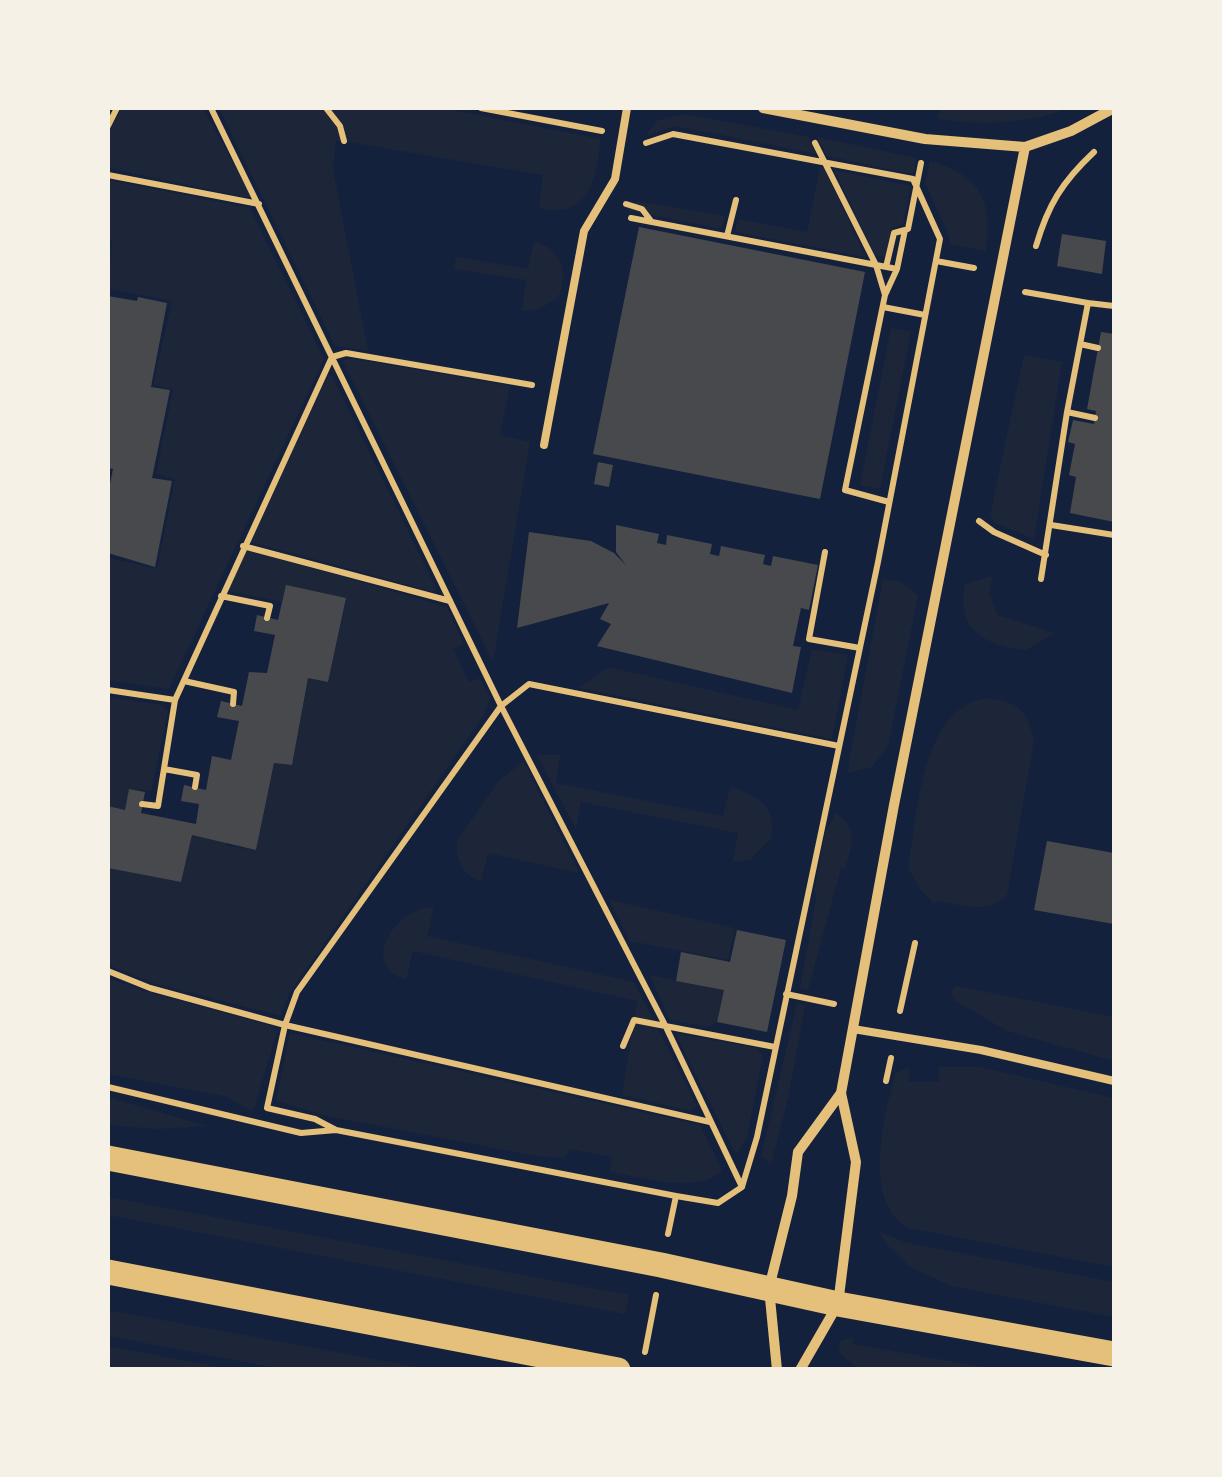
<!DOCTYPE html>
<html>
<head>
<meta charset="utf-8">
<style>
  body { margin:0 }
  #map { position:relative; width:1222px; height:1477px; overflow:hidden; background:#14213d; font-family:"Source Serif 4",serif }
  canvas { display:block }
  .frame { position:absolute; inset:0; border:110px solid #f6f1e7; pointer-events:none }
</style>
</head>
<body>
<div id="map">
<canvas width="1222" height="1477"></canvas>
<div class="frame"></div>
</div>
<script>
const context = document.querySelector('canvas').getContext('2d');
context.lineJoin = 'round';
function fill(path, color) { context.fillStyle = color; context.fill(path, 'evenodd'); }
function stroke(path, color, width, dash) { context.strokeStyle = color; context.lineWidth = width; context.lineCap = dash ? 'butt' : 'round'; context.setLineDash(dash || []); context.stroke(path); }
fill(new Path2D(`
  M122 108H203L253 199 108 168V133Z
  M219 108H442L601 139C595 177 592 220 539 208L543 175 336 140 333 169 368 351 335 346Z
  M940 108H1068C1027 125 982 125 938 119Z
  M685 114 809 137 817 154 675 126 645 136 658 120Z
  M817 137 917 158 913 174 827 156Z
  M930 161C982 176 992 200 986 251L949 244 950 238 925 183Z
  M820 167 824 168 866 257 735 232 738 219 807 232Z
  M834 170 911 186 903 224 892 228 885 257 875 255Z
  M108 180 250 208 324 359 169 689 108 680V558L157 569 175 479 156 474 173 390 153 385 172 301 108 289 112 241 108 239Z
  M637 201 725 216 722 229 627 210Z
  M534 241C562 250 569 271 558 298L539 309 522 311 526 280 454 269 456 257 528 269Z
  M891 328 911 332 880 489 860 485Z
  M1024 355 1062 362 1034 539 995 523 990 516Z
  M348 358 510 386 500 435 530 442 493 662 342 360Z
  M328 375 332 376 436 588 434 592 251 542Z
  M247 549 447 607 464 644 454 649 469 682 480 678 490 698 484 715 289 994 281 1016 153 983 108 965V868L181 882 192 835 227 841V846L256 850 274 763 292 765 308 678 328 682 346 599 286 586 282 602 228 591Z
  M992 576 989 593 998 615 1055 633 1026 650C984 645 956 630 965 584Z
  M883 579 901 582 918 595 888 746 872 767 847 773Z
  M812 649 848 655 832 739 579 688 608 667 798 710Z
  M108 697 162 705 168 711 151 791 130 789 125 810 108 806Z
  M981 699C1014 699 1028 707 1034 741L1007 895C989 915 961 905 937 901L934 904 920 889 908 868C918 814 920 715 981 699Z
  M537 755H560L556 783 723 816 730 787C757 794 777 807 771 838L750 860 733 862 738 833 581 802 576 829Z
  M523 761 579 873 488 853 481 882C463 875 455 860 457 841L497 783Z
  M836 813C859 828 852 846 845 869L841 868 808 990 800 988 817 894 814 892 825 833Z
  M609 900 735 928 728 960 630 941Z
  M434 907 427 936 634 982 697 1106 691 1111 622 1095 637 1001 413 951 406 980C357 965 398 905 434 907Z
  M650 975 724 990 717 1022 707 1027 669 1019Z
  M108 978 141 990 272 1026 277 1031 255 1106 251 1111 228 1097 108 1074Z
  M956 986 1114 1017V1061L1007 1031 954 1000 951 991Z
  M797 1003 805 1005 788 1099 771 1164 761 1157Z
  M290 1033 700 1125 722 1170C700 1195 641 1177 610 1172L612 1157 570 1149 564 1158 536 1156 327 1116 276 1101Z
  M679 1034 757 1048 763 1055 747 1137 736 1155 676 1035Z
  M909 1067V1082H939V1067H980L1114 1098V1267L908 1228C862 1202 884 1116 895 1074Z
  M108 1097 207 1126 157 1129 108 1125Z
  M108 1197 629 1295 625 1314 108 1215Z
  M878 1231 907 1243 1114 1282V1317L951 1286 910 1267 887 1245Z
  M108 1310 429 1369H282L108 1336Z
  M849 1338H854L853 1344 994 1369H859L839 1353 840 1341Z
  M108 1346 230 1369H108Z`), '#1d2539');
fill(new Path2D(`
  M639 227 865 272 820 499 593 454Z
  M1062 234 1106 241 1102 274 1057 266Z
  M108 296 137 301 138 297 167 303 151 387 170 390 152 478 172 481 155 567 108 553V494L113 469 108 468 110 378H108Z
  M1101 332 1114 334V522L1070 513 1076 477 1069 475 1075 444 1068 442 1073 420 1094 424 1096 411 1087 409Z
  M598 462 613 465 609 487 594 484Z
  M616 525 659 534 657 543 666 545 667 535 712 544 710 554 719 556 721 546 765 555 763 564 771 566 773 556 818 565 809 610 801 608 793 646 801 647 792 693 597 646 611 624 600 619 609 603 517 628 529 532 591 541 614 553 626 565 616 552Z
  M286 585 346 598 328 682 308 678 292 765 274 763 256 850 192 835 181 882 108 868V806L125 810 129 789 145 792 141 813 196 824 199 804 181 801 184 785 206 790 212 756 231 760 239 721 217 717 221 701 242 706 249 672 267 673 275 635 254 631 257 615 278 620Z
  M1047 841 1114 853V924L1034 910Z
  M737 930 786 940 767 1032 717 1022 724 990 676 981 681 952 730 962Z`), '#48494c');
stroke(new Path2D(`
  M211 108 501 706 665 1025 742 1187 757 1137 878 562 940 239 913 179 673 134 646 143
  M326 108 340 126 344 141
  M481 108 602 131
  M108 126 117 108
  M815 143 876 265 885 295
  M108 175 259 204
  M626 204 642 209 651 221
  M631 218 897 269
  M727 236 736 200
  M1036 246C1048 205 1062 182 1094 152
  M936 261 974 268
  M886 267 894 233 905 230
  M1025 292 1088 303 1067 412 1041 579
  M1088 303 1114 306
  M883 307 925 315
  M1080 344 1098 348
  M1067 412 1095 418
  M889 502 845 490 885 295 897 269 905 230 908 229 921 163
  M979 521 994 532 1046 555
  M1051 525 1114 535
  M243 546 450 601
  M825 552 809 639 860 648
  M221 596 270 606 267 618
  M184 681 234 692 233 704
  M108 690 175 700 332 357 346 353 532 385
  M164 769 197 775 195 787
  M142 804 158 806 175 700
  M108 971 150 988 285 1025 710 1122
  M786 994 834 1004
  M900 1011 915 943
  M623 1046 634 1020 775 1047
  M886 1081 891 1058
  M108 1087 301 1133 336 1130 676 1196 718 1203 742 1187
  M336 1130 315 1119 267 1108 285 1025 297 992 501 706 529 684 839 746
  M668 1234 676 1196
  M645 1352 656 1295`), '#e5c07b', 6);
stroke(new Path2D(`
  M544 445 584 231 615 179 627 108
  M853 1029 981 1050 1114 1081`), '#e5c07b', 8);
stroke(new Path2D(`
  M763 108 925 139 1025 147
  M777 1370 769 1288 792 1196 798 1152 841 1093
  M800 1370 838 1304 856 1162 841 1093 894 805 1025 147 1071 131 1114 108`), '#e5c07b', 10);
stroke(new Path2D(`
  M108 1158 661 1265 838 1304 1114 1354
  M108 1272 618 1370`), '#e5c07b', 25);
</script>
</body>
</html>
